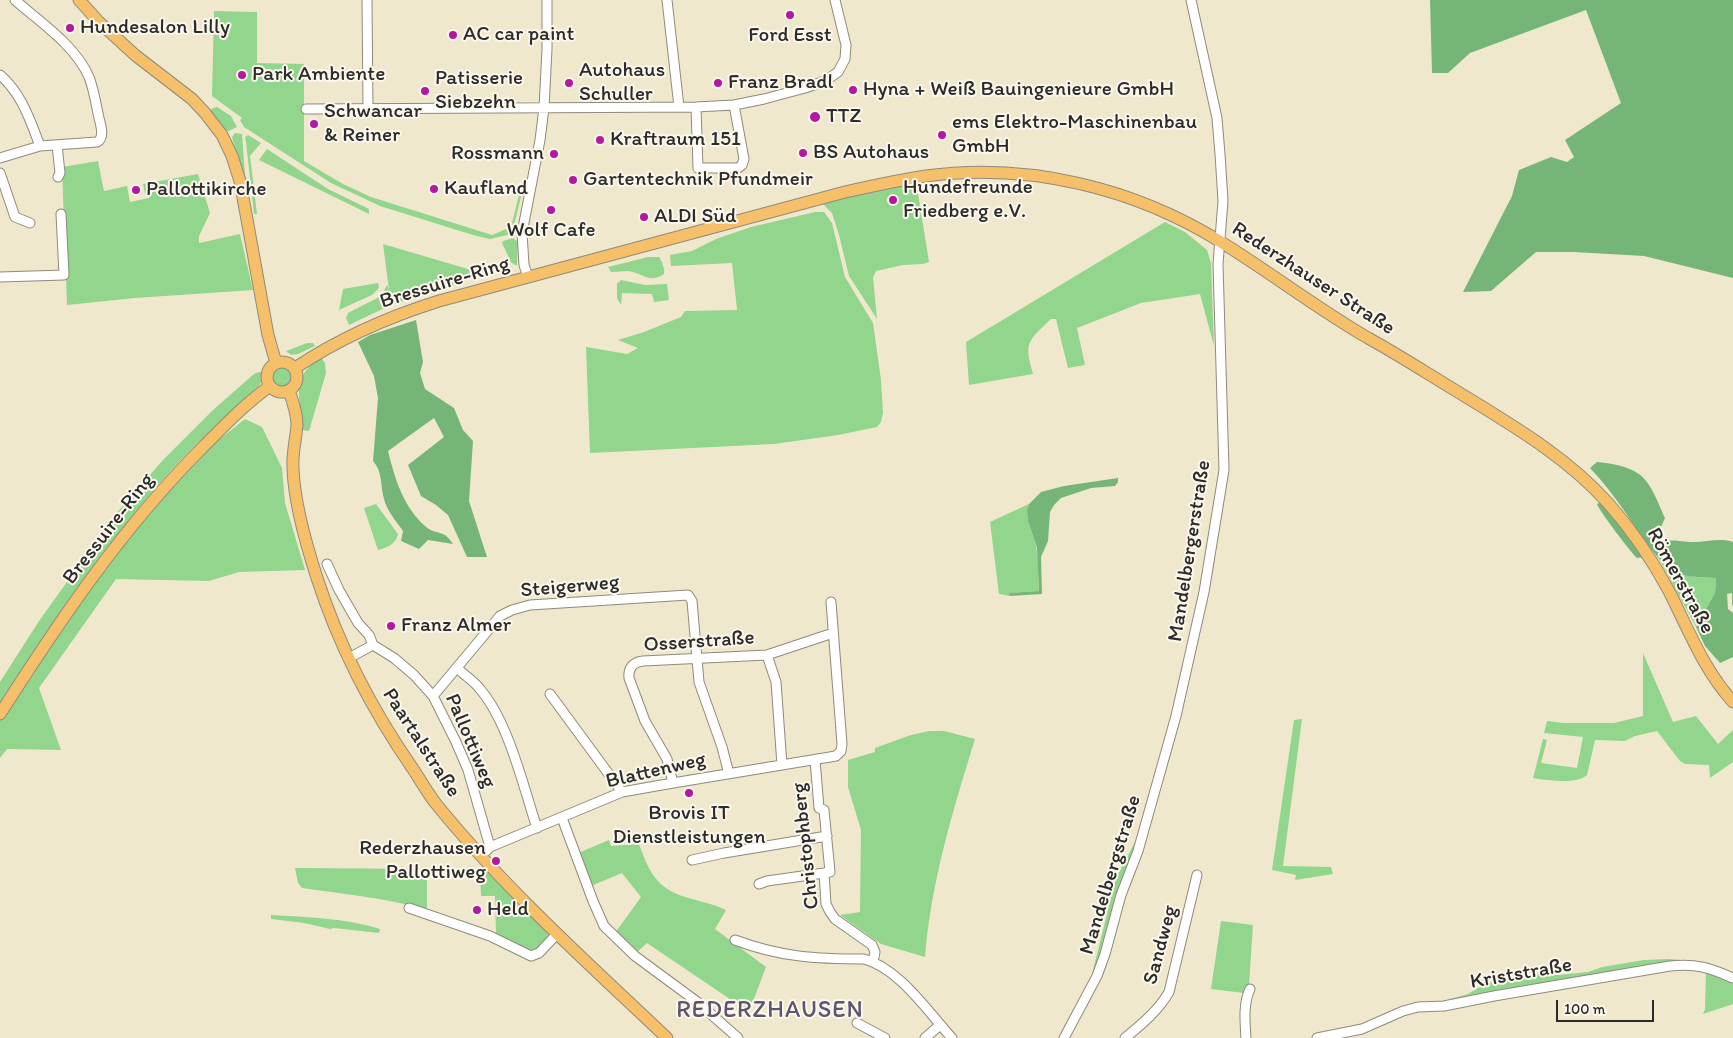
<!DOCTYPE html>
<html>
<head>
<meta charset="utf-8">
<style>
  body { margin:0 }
  #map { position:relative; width:1733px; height:1038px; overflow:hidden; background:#f0e8cd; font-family:Itim,sans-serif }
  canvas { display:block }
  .scale { position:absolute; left:1556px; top:1000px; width:98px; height:22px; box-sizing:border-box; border:2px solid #2b2b2b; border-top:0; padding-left:6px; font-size:15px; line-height:18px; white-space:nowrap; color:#2b2b2b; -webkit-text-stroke:4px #fbf7ec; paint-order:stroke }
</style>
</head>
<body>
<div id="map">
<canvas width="1733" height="1038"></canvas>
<div class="scale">100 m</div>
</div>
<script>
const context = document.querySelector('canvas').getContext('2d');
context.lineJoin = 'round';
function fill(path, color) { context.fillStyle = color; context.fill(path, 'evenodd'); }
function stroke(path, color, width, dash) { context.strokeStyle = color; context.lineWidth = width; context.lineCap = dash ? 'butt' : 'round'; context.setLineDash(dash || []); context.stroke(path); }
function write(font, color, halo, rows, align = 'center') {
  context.font = font + ' Itim,sans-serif'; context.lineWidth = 4; context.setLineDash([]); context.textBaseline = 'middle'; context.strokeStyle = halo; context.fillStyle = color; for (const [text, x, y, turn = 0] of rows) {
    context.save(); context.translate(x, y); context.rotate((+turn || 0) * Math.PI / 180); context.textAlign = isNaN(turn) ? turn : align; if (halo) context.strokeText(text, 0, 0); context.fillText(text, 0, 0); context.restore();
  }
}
fill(new Path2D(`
  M214 11 257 12V63L304 64V161L343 184 371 197 492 235 511 227 522 183 524 184 512 234 490 239 473 235 380 206 331 183 244 127 240 120 242 118 212 96Z
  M217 107 231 116 237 127 229 131 225 130 209 111 213 108Z
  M235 133 242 134 246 189 232 137Z
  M248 135 261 143 250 156 257 214H254L246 142 245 137Z
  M267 149 328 189 369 209V214L259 160Z
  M98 161 104 191 127 186 130 202 149 198V194H145L143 184 198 174 210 213 199 236V243L240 234 253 290 135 298 67 305 62 167Z
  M916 181 929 262 923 264 903 265 876 271 873 277 877 319 849 276 839 235 832 213 821 202Z
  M815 212H824L832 223 845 277 873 323 881 380 883 413 881 422 877 427 838 435 774 444 590 453 586 347 627 354 638 348 618 340 644 332 681 317 685 311 737 310 732 263 671 266 670 255 692 251 716 239 751 227Z
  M1165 222 1185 232 1207 250 1211 263 1214 346 1200 294 1141 303 1077 328 1085 365 1068 368 1056 319H1051C1027 342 1024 342 1033 374L969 385 966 342Z
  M513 238 518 242 517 265H515L511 262 502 243 503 241Z
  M383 244 485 274 391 305 349 325 346 318 348 313 381 296 387 285 389 290Z
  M648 257H659C662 261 665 269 664 274 649 284 643 273 628 271 623 271 617 272 611 272L608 267Z
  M621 280 645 285 667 284 669 300 654 302 652 294 622 293 621 305 617 298V284Z
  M378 283 379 288 372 295 339 310 343 289Z
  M307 343H313L315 346 298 354 291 355 286 351Z
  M321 357 325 363 326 373 309 431 302 430C302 396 288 380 321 357Z
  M272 377a11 11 0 1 1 22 0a11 11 0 1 1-22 0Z
  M259 372 262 373 263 379 259 386C224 418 189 449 159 484 99 553 51 632 0 706V682L39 621 115 515 163 460 213 410 254 374Z
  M245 419 262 427 282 468 285 503 305 570 239 572 209 581 116 579 39 688 61 750 7 749 0 758V720L90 590 119 550 175 483 197 462 211 446Z
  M376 504 398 534C395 545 388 547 378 550L364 508Z
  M1029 504C1024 519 1033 532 1036 546 1039 561 1038 577 1039 591L1010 593V596L999 594 990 522Z
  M1659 559 1693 577 1716 578 1715 593 1696 627Z
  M1643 653 1673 722 1696 716 1718 744 1733 730V762L1710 778 1709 765 1685 764 1680 761 1657 731 1635 736 1625 741 1595 740 1587 775C1576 785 1547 780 1533 778L1543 739 1547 740 1541 763 1577 768 1583 737 1544 733 1547 721 1563 723H1614L1643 716Z
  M1302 719 1283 866 1331 867 1333 874 1295 880 1296 875 1272 870 1294 720Z
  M929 731H944L975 739C953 810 931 882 925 957L881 944 840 915 860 912 861 830 848 787V760L875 752V748L911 735Z
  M1145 818 1135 848 1113 908 1103 951 1092 974 1116 878 1136 840Z
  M609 840 611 846 639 844C643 854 647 867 654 876 670 900 702 898 726 910L715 929 766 967 749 1012 647 943 635 954 615 933 641 897 622 873 591 886 578 853Z
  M295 868 427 869V910C386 898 344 894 302 888L298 883Z
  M488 869 549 933C545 942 538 951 527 950L496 934 495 896H481L480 870Z
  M271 915C307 917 345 918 380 929L379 933 334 928 330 929 304 923 271 919Z
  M1221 921 1253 925 1249 985 1244 993 1211 989Z
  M1668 959 1681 960 1657 965 1511 989 1436 1003 1468 994 1485 984 1509 978 1530 974 1558 975 1588 972 1602 967 1644 960Z
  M1706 972H1711L1733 982V1004L1703 1014 1705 1009Z`), '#92d58d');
fill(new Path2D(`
  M1430 0H1733V278L1644 256 1573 252H1536L1491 291 1463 292 1512 196 1519 170 1551 157 1567 162 1574 157 1565 140 1621 103 1586 10 1470 53 1448 73H1432Z
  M416 320 423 362 420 373 425 389 454 408 463 430 473 441 469 501 487 557H467L448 515 436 505 421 496 408 465 444 437 434 418 388 451C395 479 403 506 425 526 436 536 443 528 453 544L428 540 419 549 401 541 403 531C396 521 387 511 384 499 380 485 383 472 373 461L378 398 374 376 358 342 370 335Z
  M1597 462C1611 463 1628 466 1639 474 1651 482 1659 505 1665 518L1657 536 1662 541C1673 540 1679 541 1690 542 1704 543 1719 537 1733 542V606L1732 605V593L1727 594 1728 609 1733 613V657L1720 663 1705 646 1696 627 1715 593 1716 578C1704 577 1690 578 1679 573 1671 568 1668 561 1659 559 1635 529 1617 496 1590 468Z
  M1118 478V482L1115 486 1091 488 1061 498 1054 505 1050 512 1048 541 1041 557 1042 594 1010 596 1009 593 1039 591 1037 548 1028 521 1027 510 1029 504 1041 492 1064 486Z
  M1601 502 1645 557 1637 558C1632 554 1598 509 1597 504Z`), '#75b678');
const minor = new Path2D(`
  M367 0 368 108
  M667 0 679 107
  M0 75C22 94 30 120 40 146
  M734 105 764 99 805 88 825 81 838 72 845 59 846 45 835 0
  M306 109 696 107 734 105 744 159 742 165 738 168H698L696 107
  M57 145 60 173 58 177
  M0 158 40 146 97 142C105 138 101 126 99 118 96 104 94 90 89 77 75 45 40 22 15 0
  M0 173 15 217 30 223
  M0 277 64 275 61 214
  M528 277 524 265 522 233 540 140 544 108 547 49V0
  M327 564 339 590 358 623 369 635 373 645 394 658 414 675 433 696 456 742 468 770 490 847
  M767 655 776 682 782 765
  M349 658 373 645
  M457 668C464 675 474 681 480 689 509 723 523 786 537 828
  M550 694 622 792
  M433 696 500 616 512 610 530 605 688 595 692 601 699 682 722 747 729 774
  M815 760 819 808 824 810 830 872 824 873 826 904 830 912 835 919 872 945 875 952 873 962
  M673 783 667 759 645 721 629 678C628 668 633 662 643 661L767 655 833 633
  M562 818 593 901 604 926 635 956 696 1001 738 1038
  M481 856 490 847 622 792 673 783 836 756 841 751 842 744 831 602
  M692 860 724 853 827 836
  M759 884 767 881 824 873
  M409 908 490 936 531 956 539 953 557 934
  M735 940C780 957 816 959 864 959 899 968 928 1012 952 1038
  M857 1023 885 1038
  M925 1038 940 1025
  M1064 1038 1097 976 1105 954 1121 895 1138 851 1176 716 1204 592 1224 470 1218 264 1223 201 1220 154 1217 118 1191 0
  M1125 1038C1142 1024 1158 1011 1169 992L1197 875
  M1246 1038C1245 1022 1243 1004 1250 989
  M1317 1038 1362 1029 1403 1011 1418 1007 1444 1006 1494 996 1670 966C1696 963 1710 968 1733 978`);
const major = new Path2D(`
  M79 0 99 22 135 55 192 99 205 113 222 135 232 156 240 181 268 335 276 363
  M267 377a15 15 0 1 1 30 0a15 15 0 1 1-30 0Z
  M295 368C340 338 388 317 439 301L845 192C872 186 899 180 926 176 1028 162 1134 188 1221 242 1271 273 1318 309 1368 338 1399 355 1428 374 1458 392 1510 424 1566 456 1608 503 1632 530 1653 561 1670 593 1689 631 1704 670 1733 702
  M289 391C293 402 297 413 297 425 296 439 292 453 293 468 294 503 306 544 317 578 339 646 372 710 413 769 421 781 428 794 437 805 506 890 588 963 667 1038
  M0 714C60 620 123 527 202 448 224 426 245 404 270 386`);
stroke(minor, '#8e8a7c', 11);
stroke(major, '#8e8a7c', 13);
stroke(minor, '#fff', 9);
stroke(major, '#f6c06b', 11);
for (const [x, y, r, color] of [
  [790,15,5,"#b5179e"],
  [70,28,5,"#b5179e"],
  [453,35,5,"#b5179e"],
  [242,75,5,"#b5179e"],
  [569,83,5,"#b5179e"],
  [718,83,5,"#b5179e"],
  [853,90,5,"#b5179e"],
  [425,91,5,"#b5179e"],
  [815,117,6,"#b5179e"],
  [314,124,5,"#b5179e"],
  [942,135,5,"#b5179e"],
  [600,140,5,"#b5179e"],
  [803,153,5,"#b5179e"],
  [554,154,5,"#b5179e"],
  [573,180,5,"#b5179e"],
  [434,189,5,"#b5179e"],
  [136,190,5,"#b5179e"],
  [893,200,5,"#b5179e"],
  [551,210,5,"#b5179e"],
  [644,217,5,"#b5179e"],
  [391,626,5,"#b5179e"],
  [689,793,5,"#b5179e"],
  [496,861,5,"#b5179e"],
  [477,910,5,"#b5179e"]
]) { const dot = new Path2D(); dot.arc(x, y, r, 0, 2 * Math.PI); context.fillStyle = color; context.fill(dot); stroke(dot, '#fbf7ec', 2); }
write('21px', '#2b2b2b', '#fbf7ec', [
  ["Hundesalon Lilly",80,28],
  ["AC car paint",463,35],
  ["Ford Esst",790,36,"center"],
  ["Autohaus",579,71],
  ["Schuller",579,95],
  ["Park Ambiente",252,75],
  ["Patisserie",435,79],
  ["Siebzehn",435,103],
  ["Franz Bradl",728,83],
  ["Hyna + Weiß Bauingenieure GmbH",863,90],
  ["Schwancar",324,112],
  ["& Reiner",324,136],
  ["TTZ",826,117],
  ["ems Elektro-Maschinenbau",952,123],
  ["GmbH",952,147],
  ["Kraftraum 151",610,140],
  ["BS Autohaus",813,153],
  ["Rossmann",544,154,"right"],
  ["Gartentechnik Pfundmeir",583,180],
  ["Hundefreunde",903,188],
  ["Friedberg e.V.",903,212],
  ["Kaufland",444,189],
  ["Pallottikirche",146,190],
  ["ALDI Süd",654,217],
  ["Wolf Cafe",551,231,"center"],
  ["Franz Almer",401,626],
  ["Brovis IT",689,814,"center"],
  ["Dienstleistungen",689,838,"center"],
  ["Rederzhausen",486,849,"right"],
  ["Pallottiweg",486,873,"right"],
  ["Held",487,910]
], 'left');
write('21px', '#2b2b2b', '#fbf7ec', [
  ["Rederzhauser Straße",1313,279,33],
  ["Bressuire-Ring",445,283,-17],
  ["Bressuire-Ring",109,529,-52],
  ["Mandelbergerstraße",1190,551,-81],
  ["Römerstraße",1680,581,61],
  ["Steigerweg",570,587,-5],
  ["Osserstraße",699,642,-4],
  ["Pallottiweg",470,741,67],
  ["Paartalstraße",421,743,57],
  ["Blattenweg",656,771,-13],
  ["Christophberg",806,846,-96],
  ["Mandelbergstraße",1111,875,-73],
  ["Sandweg",1161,945,-75],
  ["Kriststraße",1521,974,-10]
]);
context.letterSpacing = '1px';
write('24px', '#5e546b', '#fbf7ec', [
  ["REDERZHAUSEN",770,1011]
]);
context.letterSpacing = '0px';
</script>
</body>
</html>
